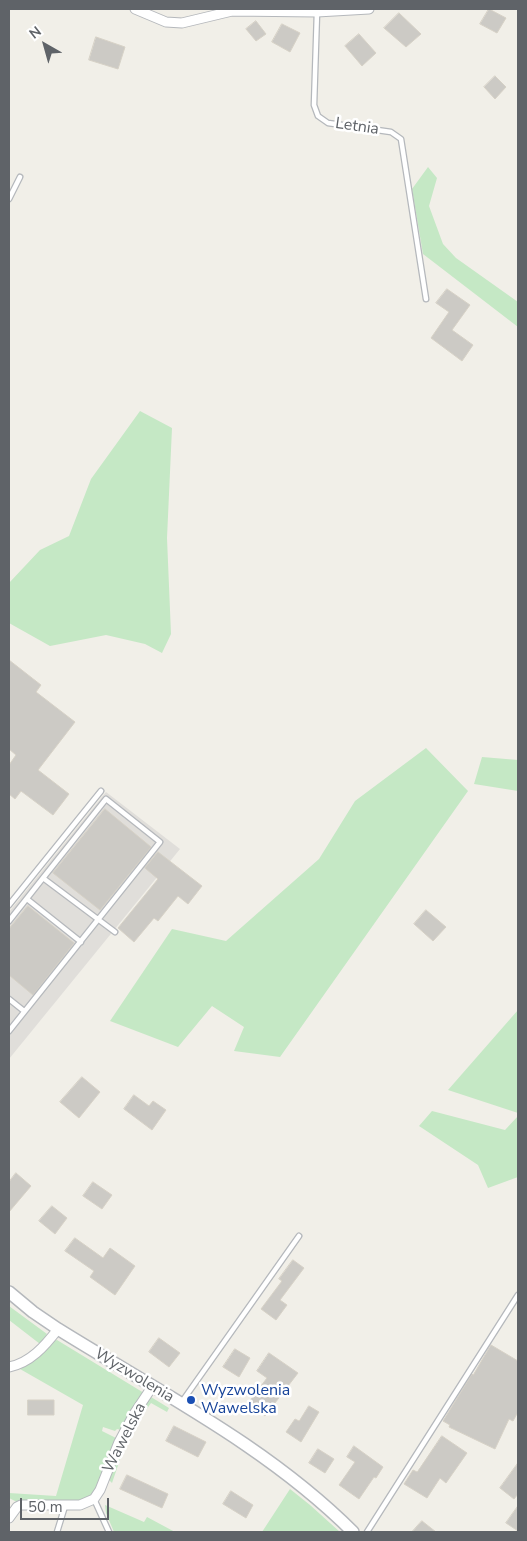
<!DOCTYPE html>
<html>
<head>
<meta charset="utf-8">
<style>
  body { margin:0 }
  #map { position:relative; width:527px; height:1541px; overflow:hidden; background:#f1efe8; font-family:"Nunito Sans",sans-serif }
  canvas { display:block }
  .frame { position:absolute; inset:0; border:10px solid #5f6368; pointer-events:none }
  .north { position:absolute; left:20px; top:20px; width:50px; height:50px; -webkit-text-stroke:4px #fff; paint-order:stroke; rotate:322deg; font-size:14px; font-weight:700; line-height:20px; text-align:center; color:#5f6368 }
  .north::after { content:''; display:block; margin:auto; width:18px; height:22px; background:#5f6368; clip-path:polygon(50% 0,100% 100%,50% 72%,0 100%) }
  .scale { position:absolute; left:20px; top:1498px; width:89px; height:22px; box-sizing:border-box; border:2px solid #5f6368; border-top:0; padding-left:6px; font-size:15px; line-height:18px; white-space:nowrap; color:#5f6368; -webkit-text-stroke:4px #fff; paint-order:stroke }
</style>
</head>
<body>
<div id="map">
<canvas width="527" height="1541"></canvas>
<div class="frame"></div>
<div class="north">N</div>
<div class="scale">50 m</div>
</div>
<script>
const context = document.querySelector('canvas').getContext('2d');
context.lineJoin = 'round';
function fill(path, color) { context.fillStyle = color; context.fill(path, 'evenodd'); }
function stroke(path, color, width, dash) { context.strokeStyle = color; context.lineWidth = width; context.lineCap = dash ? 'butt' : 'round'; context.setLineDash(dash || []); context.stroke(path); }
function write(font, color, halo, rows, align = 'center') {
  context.font = font + ' "Nunito Sans",sans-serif'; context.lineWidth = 5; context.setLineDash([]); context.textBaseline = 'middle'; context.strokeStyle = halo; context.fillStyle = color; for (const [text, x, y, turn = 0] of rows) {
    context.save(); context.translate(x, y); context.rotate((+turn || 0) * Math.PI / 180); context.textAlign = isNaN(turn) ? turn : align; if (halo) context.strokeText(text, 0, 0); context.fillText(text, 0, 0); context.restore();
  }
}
fill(new Path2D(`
  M106 792 180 849 9 1059V912Z`), '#e0deda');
fill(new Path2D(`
  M428 167 437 178 429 206 443 244 456 258 518 302V327L423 254 412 189Z
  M140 411 172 428 167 538 171 634 162 653 145 644 106 635 50 646 9 623V583L40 550 69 536 91 479Z
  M426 748 468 791 280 1057 234 1051 244 1027 212 1006 178 1047 110 1021 172 929 226 941 319 859 355 801Z
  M482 757 518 760V791L474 784Z
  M518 1010V1113L448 1090Z
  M432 1111 505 1130 518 1116V1177L488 1188 478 1165 419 1126Z
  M9 1306 47 1334 40 1344 9 1320Z
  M57 1340 144 1393 122 1430 117 1429 115 1431 103 1427 102 1431 118 1439 97 1488 88 1498 80 1501 17 1502 9 1498V1493L56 1496 83 1405 20 1369 36 1359 54 1341Z
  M151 1397 169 1408 167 1412 151 1403 128 1436 112 1483 108 1479C119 1450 131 1421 151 1397Z
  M290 1489 310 1505 340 1532H262Z
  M105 1505 144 1522 147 1517 175 1532H114L106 1513Z`), '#c5e8c5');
const building = new Path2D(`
  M489 9 506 18 497 33 480 24Z
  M399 13 421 34 406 47 384 28Z
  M256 21 266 34 256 41 246 29Z
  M282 24 300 33 290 52 272 42Z
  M359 34 376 53 362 66 345 46Z
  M96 37 125 47 118 69 89 60Z
  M495 76 506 87 495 99 484 87Z
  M447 289 470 305 452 330 473 345 462 361 431 338 449 312 436 303Z
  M9 660 41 685 36 692 75 722 38 770 69 794 53 815 21 791 15 799 9 794V765L16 755 9 749Z
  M105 809 151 847 100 910 53 873Z
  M158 852 202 886 188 904 178 896 158 921 154 918 134 942 118 928 158 879 145 868Z
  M28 906 74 943 33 995 9 975V929Z
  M426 910 446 927 433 941 414 924Z
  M82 1077 100 1092 79 1118 60 1102Z
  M134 1095 149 1106 153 1101 166 1110 152 1130 124 1109Z
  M16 1173 31 1186 9 1212V1182Z
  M93 1182 112 1195 102 1209 83 1196Z
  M52 1206 67 1218 55 1234 39 1221Z
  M75 1238 103 1258 110 1248 135 1266 115 1295 90 1277 94 1271 65 1251Z
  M293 1260 304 1268 280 1300 287 1305 276 1320 261 1309 282 1281 279 1279Z
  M159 1338 180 1353 169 1367 149 1352Z
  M491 1345 518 1361V1412L513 1421 509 1419 495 1449 449 1427 450 1425 443 1421 472 1374 473 1375Z
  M235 1349 250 1358 239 1377 223 1367Z
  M269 1353 298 1373 265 1416 248 1403 267 1378 257 1371Z
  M28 1400H54V1415H28Z
  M309 1406 319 1412 301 1442 286 1432 295 1419 299 1421Z
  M174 1426 206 1442 198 1457 166 1441Z
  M442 1436 467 1453 446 1483 440 1478 427 1498 404 1484 413 1470 417 1472Z
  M354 1446 383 1467 376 1478 374 1477 359 1499 339 1485 355 1462 347 1457Z
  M318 1449 334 1459 325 1473 309 1463Z
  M518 1463V1494L514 1499 500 1488Z
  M127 1475 168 1494 162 1508 120 1489Z
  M231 1491 253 1505 246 1518 223 1504Z
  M518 1506V1531L506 1523Z
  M422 1521 436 1532H412Z`);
fill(building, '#cccac5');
stroke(building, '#d6d1c6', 1);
const service = new Path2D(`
  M317 12 314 105 318 116 328 123 391 132 401 139 426 299
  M9 199 20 177
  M27 899 81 942
  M9 905 101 791
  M9 921 43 878 115 932
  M9 999 24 1011
  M9 1031 160 842 106 799 43 878
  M181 1403 299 1236
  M94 1499 109 1532
  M57 1532 65 1506
  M367 1532 518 1295`);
const minor = new Path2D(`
  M135 9 166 22 182 23 232 11 317 12 369 9
  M9 1367C30 1363 45 1346 58 1329
  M9 1518 17 1507 21 1505H80L94 1499 100 1490 119 1442 134 1414 152 1387`);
const tertiary = new Path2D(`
  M9 1292 33 1312 58 1329C159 1392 268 1447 353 1532`);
stroke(service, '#b5b8bc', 7);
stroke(minor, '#b5b8bc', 11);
stroke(tertiary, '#b5b8bc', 14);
stroke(service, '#fff', 4.5);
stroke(minor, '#fff', 9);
stroke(tertiary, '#fff', 11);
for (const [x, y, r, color] of [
  [191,1400,5,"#1a4fb4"]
]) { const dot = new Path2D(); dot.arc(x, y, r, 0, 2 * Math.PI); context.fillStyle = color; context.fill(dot); stroke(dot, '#fff', 2); }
write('16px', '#5f6368', '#fff', [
  ["Letnia",357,127,8],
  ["Wyzwolenia",134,1376,31],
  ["Wawelska",125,1438,-63]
]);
write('16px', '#164399', '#fff', [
  ["Wyzwolenia",201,1391],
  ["Wawelska",201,1409]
], 'left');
</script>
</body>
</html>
